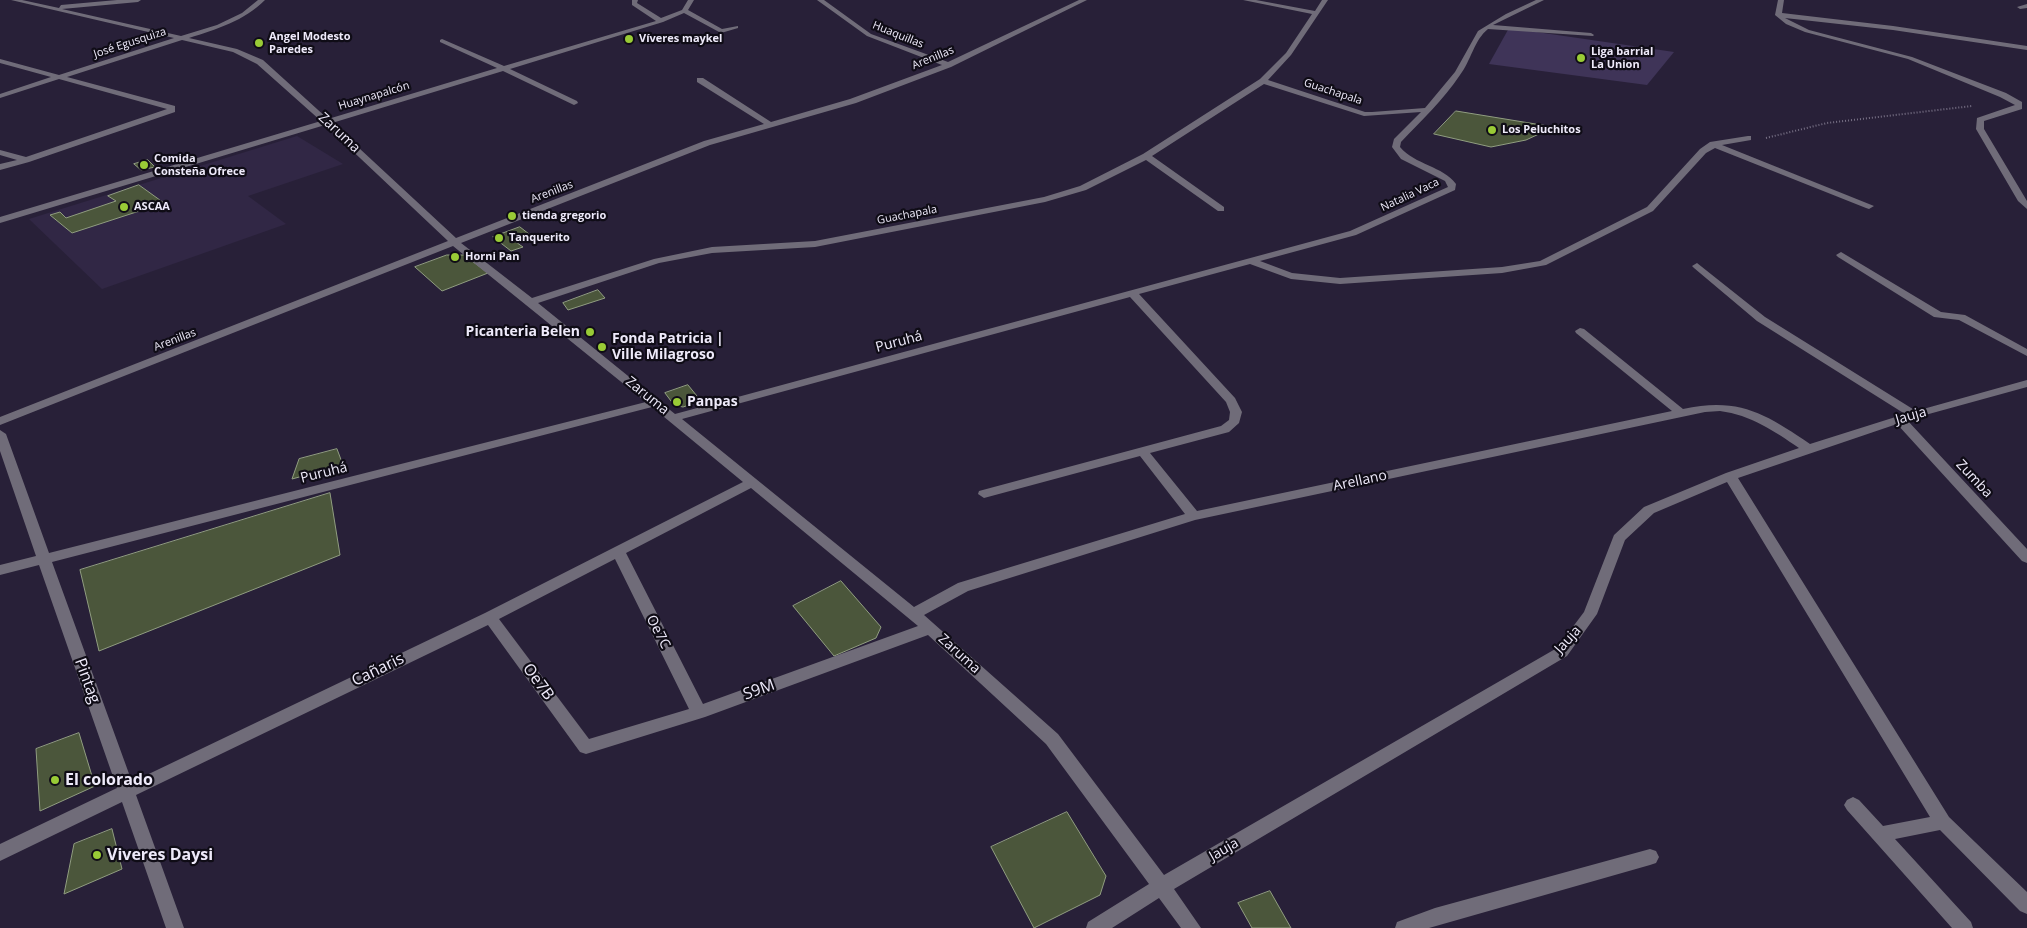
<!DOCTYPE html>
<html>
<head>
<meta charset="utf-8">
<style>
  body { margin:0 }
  canvas { display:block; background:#282038 }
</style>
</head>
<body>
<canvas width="2027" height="928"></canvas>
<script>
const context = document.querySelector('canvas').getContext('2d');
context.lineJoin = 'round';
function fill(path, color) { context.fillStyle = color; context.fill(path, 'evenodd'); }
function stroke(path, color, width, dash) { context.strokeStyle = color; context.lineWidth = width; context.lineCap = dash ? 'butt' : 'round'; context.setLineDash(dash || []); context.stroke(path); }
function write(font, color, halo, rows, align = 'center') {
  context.font = font + ' "Open Sans",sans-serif'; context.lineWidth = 4.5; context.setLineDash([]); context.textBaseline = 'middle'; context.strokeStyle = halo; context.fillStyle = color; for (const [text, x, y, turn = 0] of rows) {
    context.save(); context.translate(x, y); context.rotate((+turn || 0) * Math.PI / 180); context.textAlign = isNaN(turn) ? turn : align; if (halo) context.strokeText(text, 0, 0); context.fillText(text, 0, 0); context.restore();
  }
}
fill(new Path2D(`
  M297 136 343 164 248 196 286 224 102 289 29 219Z`), '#312745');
fill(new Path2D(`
  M1509 28 1674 52 1647 85 1489 64Z`), '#3f3458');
const building = new Path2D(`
  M1456 111 1554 127 1526 140 1491 147 1434 134Z
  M148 160 155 167 141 170 134 164Z
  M139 185 164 203 72 233 50 215 60 212 66 218 116 201 108 196Z
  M520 227 529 234 513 240 523 247 511 251 493 237Z
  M447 255H464L488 273 442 291 415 267Z
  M598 290 605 298 568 310 563 303Z
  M688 385 701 401 683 407 674 405 665 393Z
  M337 449 343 465 292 479 299 459Z
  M330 493 340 555 99 651 80 570Z
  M841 581 881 627 876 638 834 656 793 606Z
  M79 733 95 786 40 811 36 749Z
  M1067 812 1106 876 1100 895 1034 928 991 847Z
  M112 829 122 869 64 894 74 844Z
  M1270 891 1291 928H1252L1238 903Z`);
fill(building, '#4b563b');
stroke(building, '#909d80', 1);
stroke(new Path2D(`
  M1766 138 1827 123 1972 106`), '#777085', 2, [1, 2]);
fill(new Path2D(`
  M11 0H22L59 8 61 5 117 0H141L138 2 62 9 181 36 217 25 242 13 258 0H265C244 21 217 29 189 38L237 49 263 60 328 119 497 68 440 42V40L442 39 504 66 656 21 632 5V0H638L637 3 661 18 682 10 688 0H694L688 10 722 29 738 26V28L721 33 684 13 663 22 510 69 577 101 578 103 574 105 503 71 332 123 456 238 704 141 764 124 697 82V78H703L771 122 850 99 942 65 867 36 817 0H824L871 34 948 62 1079 0H1087L951 67 856 103 710 145 461 243 532 298 654 259 712 247 815 241 1044 197 1080 186 1143 154 1260 79 1286 53 1312 14 1243 0H1256L1315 11 1322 0H1328L1291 55 1268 80 1365 112H1372L1425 108 1455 72 1478 31 1506 14 1536 0H1544L1493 25 1591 33 1594 35 1593 36 1488 29C1474 40 1471 61 1460 75 1443 100 1422 120 1401 142L1400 147C1415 165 1443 166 1456 184L1455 190 1356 235 1260 261 1292 273 1340 278 1502 267 1540 261 1647 207 1700 149 1710 142 1748 136H1751V140L1722 145 1874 206 1869 209 1866 208 1715 148 1706 153 1653 211 1546 265 1502 273 1340 284 1291 279 1250 264 1139 294 1235 398 1242 412 1239 423 1229 432 1150 453 1197 511 1672 411 1576 333 1575 331 1580 328 1584 329 1683 409C1740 397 1765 414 1810 444L1905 414 1757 321 1694 268 1692 266 1697 263 1765 317 1916 411 2027 380V387L1907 420 2027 549V563L2022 561 1897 424 1738 478 1949 817 2027 892V914L2020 911 1940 830 1895 839 1971 922 1973 928H1952L1847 810 1844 805 1847 800 1853 797 1859 800 1883 826 1930 817 1727 482 1654 513 1625 540 1597 614 1567 656 1174 889 1201 928H1181L1159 898 1112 928H1086L1088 922 1149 884 1046 744 928 635 705 717 586 754 580 752 488 625 136 795 184 928H166L122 802 0 861V844L117 788 39 565 0 575V565L36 556 0 451V430L6 434 49 553 646 402 453 246 0 425V417L448 241 325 125 0 223V217L321 121 257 64 233 52 182 40 67 77 175 106V112L29 162 0 170V164L17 160 0 155V150L26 157 167 109 59 79 0 98V94L51 77 0 63V59L59 75 174 38ZM1264 84 1364 116 1421 112 1394 139 1392 147 1401 159 1445 181 1448 187 1350 231 675 414 538 303 659 263 712 253 815 247 1045 202 1086 190 1146 160 1218 211H1224V207L1152 156ZM1130 297 1226 402 1230 412 1229 420 1221 426 979 491 978 494 984 498 1140 456 1185 514 958 583 914 607 682 419ZM652 407 743 482 485 613 132 782 52 562ZM1720 411C1751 415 1774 431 1799 448L1726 473 1644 507 1614 535 1584 612 1557 648 1164 875 1058 734 924 615 968 591 1195 520 1705 412ZM751 488 918 626 703 704 626 553ZM615 559 689 709 589 739 499 619Z
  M1778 0H1784L1782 13 1893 26 2027 46V50L1893 30 1785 18 1809 30 1912 57 2006 93 2022 102V109L1984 121V129L2027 201V209L2018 201 1976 129 1977 118 2015 105 2000 97 1908 59 1805 32 1786 24 1775 15Z
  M2027 4V8L2020 9 2017 7Z
  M1841 252 1941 312 1965 315 2027 349V356L1959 320 1934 317 1838 257 1836 255Z
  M1650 849 1656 851 1659 857 1656 863 1650 865 1429 928H1395L1397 922 1435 908Z`), '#706c79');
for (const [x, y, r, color] of [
  [629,39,5,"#99cb36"],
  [259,43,5,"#99cb36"],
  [1581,58,5,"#99cb36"],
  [1492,130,5,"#99cb36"],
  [144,165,5,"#99cb36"],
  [124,207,5,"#99cb36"],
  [512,216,5,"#99cb36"],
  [499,238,5,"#99cb36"],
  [455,257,5,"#99cb36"],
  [590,332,5,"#99cb36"],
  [602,347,5,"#99cb36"],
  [677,402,5,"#99cb36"],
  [55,780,5,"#99cb36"],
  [97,855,5,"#99cb36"]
]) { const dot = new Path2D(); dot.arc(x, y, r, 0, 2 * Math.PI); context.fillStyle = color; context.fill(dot); stroke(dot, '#0f0c16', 2); }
write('11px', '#eeeafa', '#0f0c16', [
  ["Huaquillas",898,35,22],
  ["José Egusquiza",130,43,-18],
  ["Arenillas",933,58,-22],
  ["Guachapala",1333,92,18],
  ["Huaynapalcón",374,96,-17],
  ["Arenillas",552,192,-21],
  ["Natalia Vaca",1410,195,-25],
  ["Guachapala",907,215,-11],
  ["Arenillas",175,340,-21]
]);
write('bold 11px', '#eeeafa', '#0f0c16', [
  ["Angel Modesto",269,37],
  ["Paredes",269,50],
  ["Víveres maykel",639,39],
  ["Liga barrial",1591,52],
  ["La Union",1591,65],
  ["Los Peluchitos",1502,130],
  ["Comida",154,159],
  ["Consteña Ofrece",154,172],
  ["ASCAA",134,207],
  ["tienda gregorio",522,216],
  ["Tanquerito",509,238],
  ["Horni Pan",465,257]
], 'left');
write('14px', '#eeeafa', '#0f0c16', [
  ["Zaruma",339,133,43],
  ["Puruhá",899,342,-15],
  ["Zaruma",647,396,39],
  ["Jauja",1911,416,-16],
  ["Puruhá",324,473,-14],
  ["Zumba",1974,479,47],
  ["Arellano",1360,481,-12],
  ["Oe7C",658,632,63],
  ["Jauja",1568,640,-48],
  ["Zaruma",959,654,42],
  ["Jauja",1224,850,-30]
]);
write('bold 14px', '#eeeafa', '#0f0c16', [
  ["Picanteria Belen",580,332,"right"],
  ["Fonda Patricia |",612,339],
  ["Ville Milagroso",612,355],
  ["Panpas",687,402]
], 'left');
write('16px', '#eeeafa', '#0f0c16', [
  ["Cañaris",378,670,-26],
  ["Pintag",87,681,70],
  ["Oe7B",538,682,54],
  ["S9M",759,690,-20]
]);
write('bold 16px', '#eeeafa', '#0f0c16', [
  ["El colorado",65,780],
  ["Viveres Daysi",107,855]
], 'left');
</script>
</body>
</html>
